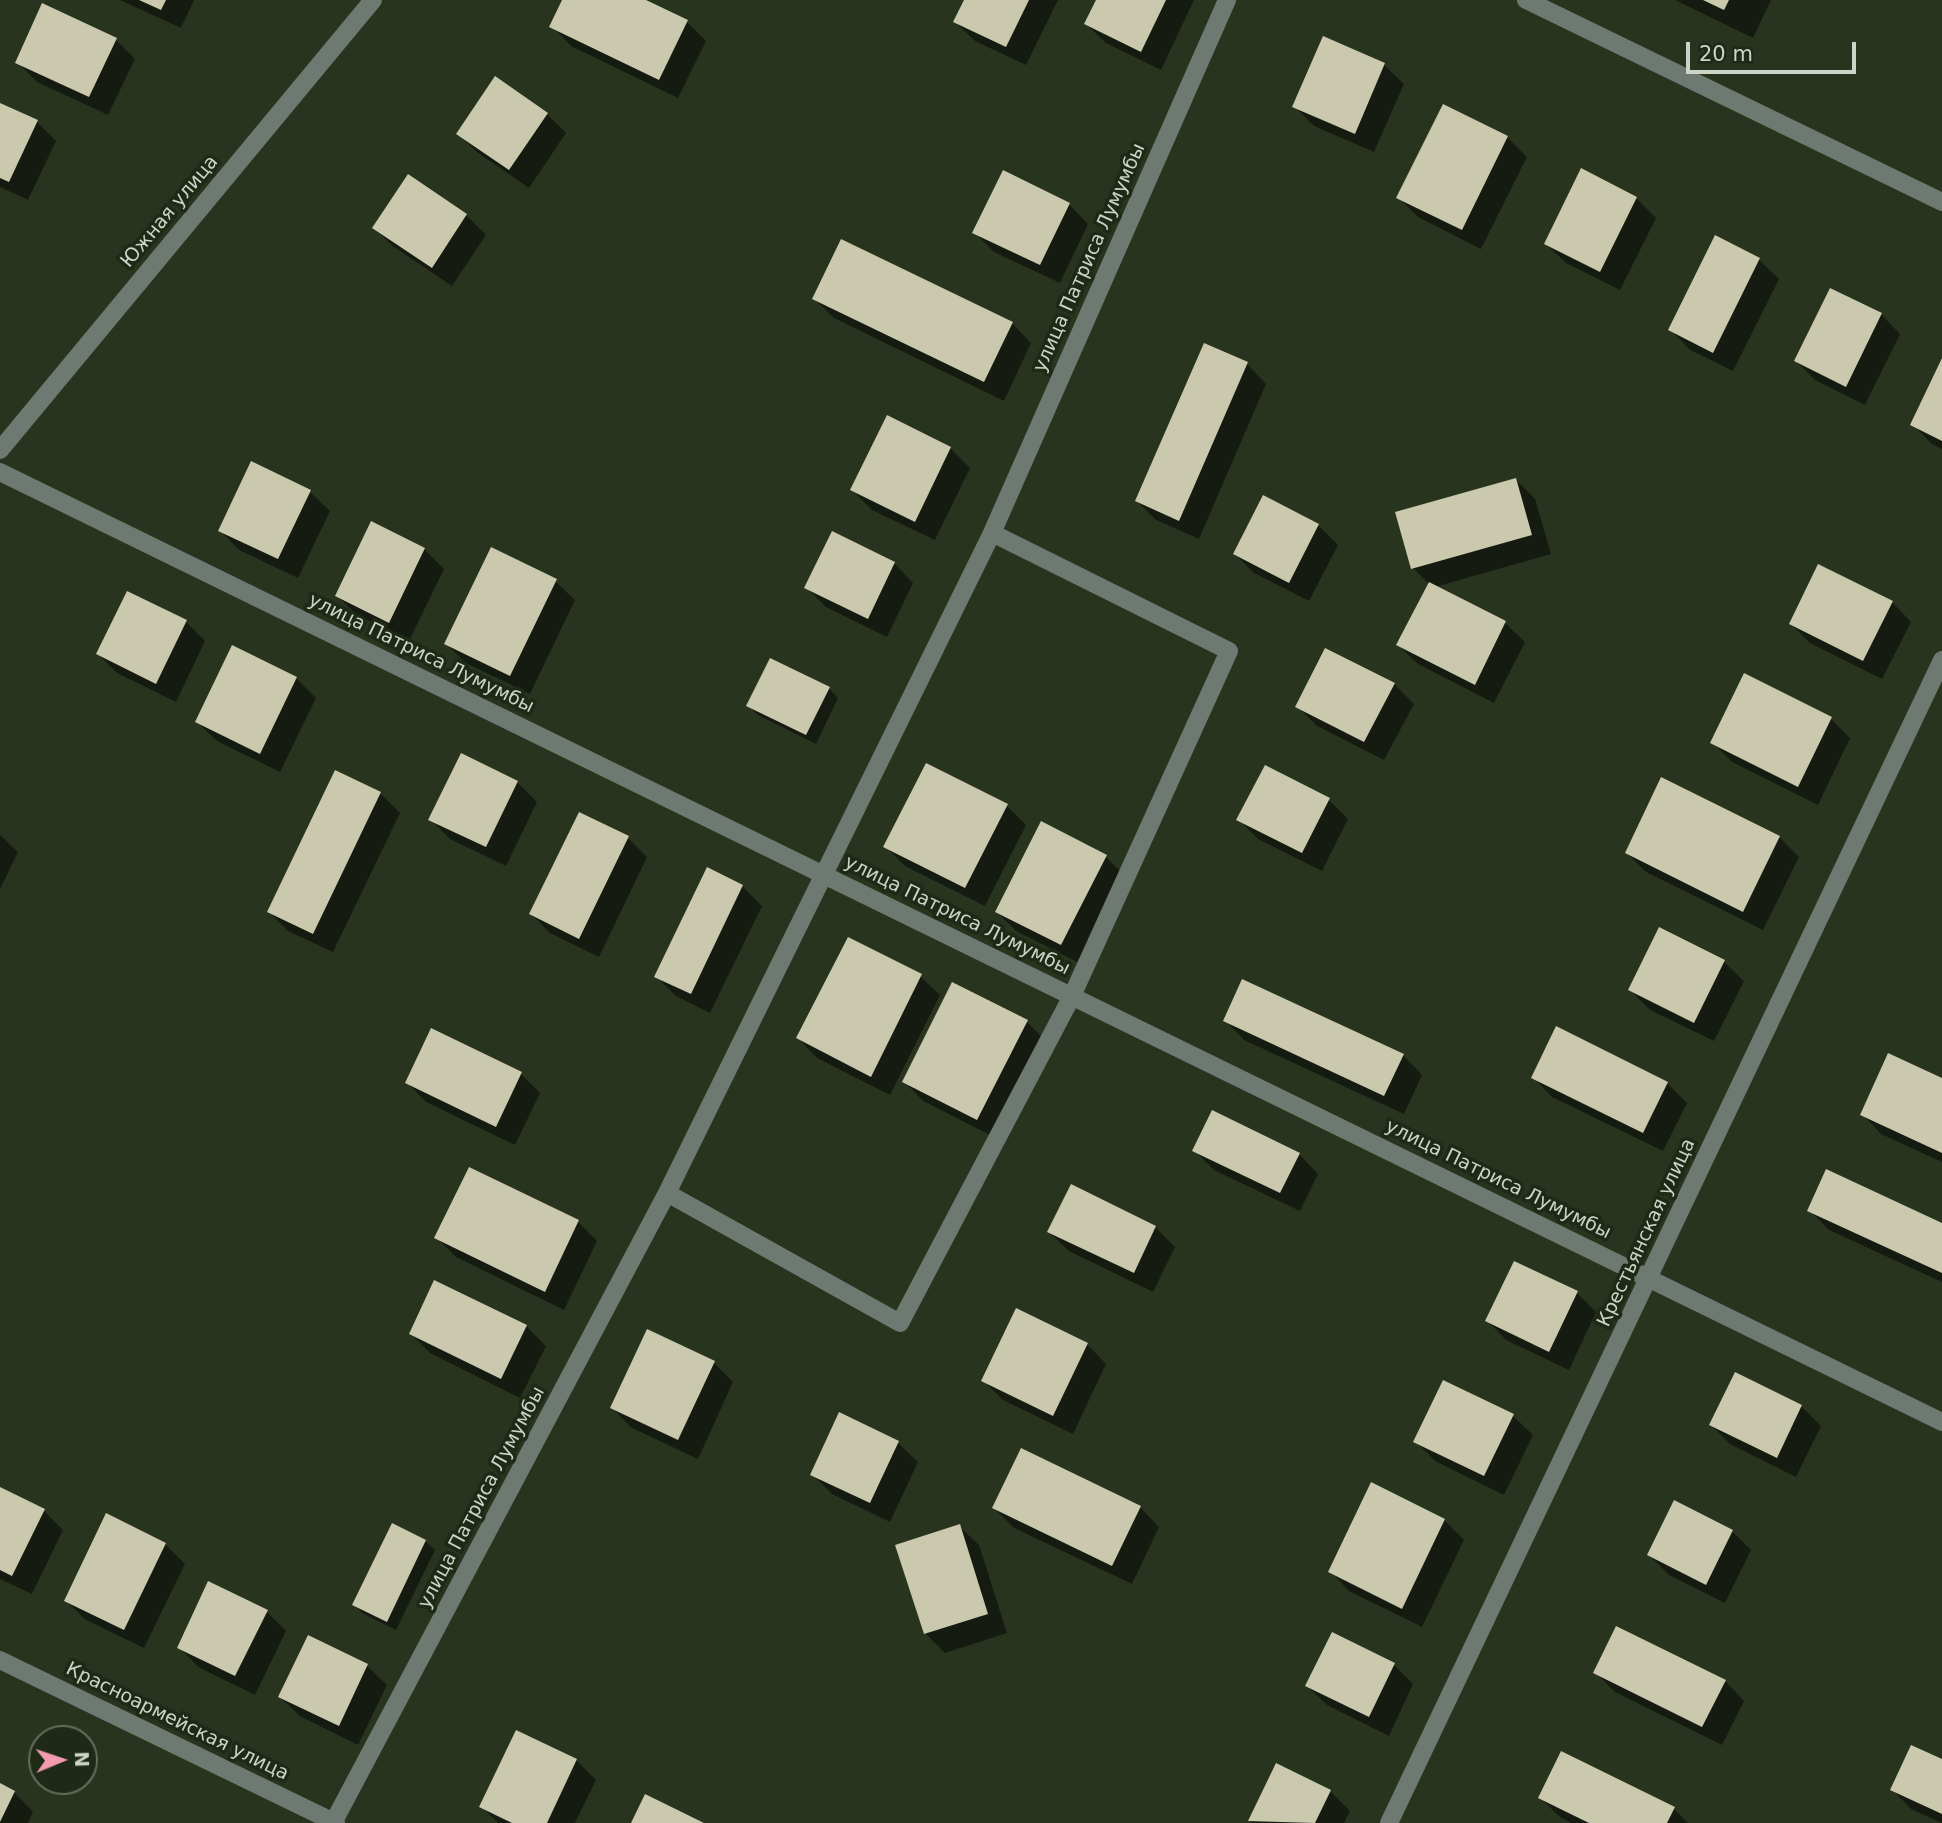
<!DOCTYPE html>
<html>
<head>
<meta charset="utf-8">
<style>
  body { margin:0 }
  #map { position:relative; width:1942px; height:1823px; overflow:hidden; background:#29341f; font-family:"DejaVu Sans",sans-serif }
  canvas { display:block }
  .north { position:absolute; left:28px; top:1725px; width:70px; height:70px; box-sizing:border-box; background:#1f2a16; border:2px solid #656e5d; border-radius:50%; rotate:88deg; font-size:19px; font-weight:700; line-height:28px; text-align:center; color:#cdd4c7 }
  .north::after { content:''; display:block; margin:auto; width:24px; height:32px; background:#f29aae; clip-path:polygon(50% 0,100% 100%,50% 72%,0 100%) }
  .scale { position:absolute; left:1686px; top:42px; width:170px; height:32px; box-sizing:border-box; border:4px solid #cdd4c7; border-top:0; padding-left:9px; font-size:21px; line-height:24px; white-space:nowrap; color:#cdd4c7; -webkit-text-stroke:5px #1f2a16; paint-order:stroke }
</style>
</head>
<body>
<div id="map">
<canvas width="1942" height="1823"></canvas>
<div class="north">N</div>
<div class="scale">20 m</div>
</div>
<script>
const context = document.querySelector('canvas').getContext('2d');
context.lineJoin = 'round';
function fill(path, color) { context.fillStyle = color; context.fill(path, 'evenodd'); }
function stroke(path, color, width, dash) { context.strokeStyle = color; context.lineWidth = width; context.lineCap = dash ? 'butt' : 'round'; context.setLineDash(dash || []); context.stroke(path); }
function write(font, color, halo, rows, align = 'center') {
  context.font = font + ' "DejaVu Sans",sans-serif'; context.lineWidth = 7; context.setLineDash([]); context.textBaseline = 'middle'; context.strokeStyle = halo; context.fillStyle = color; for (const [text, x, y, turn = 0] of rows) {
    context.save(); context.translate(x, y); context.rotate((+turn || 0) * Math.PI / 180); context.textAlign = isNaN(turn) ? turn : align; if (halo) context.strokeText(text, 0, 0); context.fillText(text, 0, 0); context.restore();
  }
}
fill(new Path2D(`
  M120 0H194L181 28Z
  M564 0H642L687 22 706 41 678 98 571 46 552 26Z
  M966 0H1058L1026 65 975 41 955 22Z
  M1098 0H1194L1161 70 1106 43 1086 24Z
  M1675 0H1771L1753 38Z
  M116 40 135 59 108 115 37 82 17 62Z
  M1384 65 1404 84 1374 152 1314 126 1294 106Z
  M0 105 37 122 56 141 28 200 0 187Z
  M547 114 566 133 529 188 478 153 458 134Z
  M1507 137 1527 157 1481 249 1418 217 1398 197Z
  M408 176 466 215 486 235 452 286 394 247 374 228Z
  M1636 198 1656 218 1620 290 1566 263 1546 244Z
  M1069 204 1088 224 1060 283 994 252 974 232Z
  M1759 260 1779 279 1733 371 1690 350 1671 330Z
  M814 299 1012 323 1031 343 1004 401 834 318Z
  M1881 314 1900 334 1865 405 1815 380 1796 361Z
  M1942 362V449L1932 444 1912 424Z
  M1247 364 1266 384 1199 539 1156 520 1137 501Z
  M950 448 970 468 935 540 872 510 852 490Z
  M252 463 310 492 330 511 298 578 239 550 220 530Z
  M1516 480 1535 499 1551 554 1435 587 1505 623 1525 642 1494 703 1418 664 1398 645 1429 584 1413 568Z
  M1318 525 1338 545 1309 601 1254 573 1235 554Z
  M424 549 444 569 409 641 357 615 337 596Z
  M894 563 913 583 887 637 826 607 807 588Z
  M555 581 575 600 530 694 466 663 446 644Z
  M1892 602 1911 622 1882 679 1810 643 1791 624Z
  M186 622 205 641 176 702 117 673 98 654Z
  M296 678 316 698 280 772 217 741 197 722Z
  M1394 684 1414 704 1384 760 1317 726 1298 707Z
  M829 688 838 698 816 744 758 715 749 706Z
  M1831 719 1850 738 1818 805 1732 762 1712 742Z
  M462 755 517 782 537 802 506 866 450 839 430 819Z
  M380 793 400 813 333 952 288 931 269 912Z
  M1329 800 1348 819 1322 871 1258 839 1238 819Z
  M1007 806 1026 825 985 906 905 866 885 846Z
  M0 835 18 852 0 889Z
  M1779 837 1799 857 1763 930 1646 872 1627 853Z
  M628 838 647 857 599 957 550 933 531 914Z
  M1106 857 1125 876 1081 964 1016 931 997 912Z
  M742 886 762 906 710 1013 676 996 656 976Z
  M1660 929 1724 962 1744 981 1714 1041 1650 1010 1630 990Z
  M920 976 940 995 890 1095 817 1058 798 1038Z
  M1225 1020 1403 1055 1422 1075 1404 1114 1244 1040Z
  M1027 1022 1046 1041 996 1138 923 1101 904 1081Z
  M521 1074 540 1093 515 1145 426 1102 407 1082Z
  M1533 1077 1667 1083 1687 1103 1663 1151 1552 1097Z
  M1942 1080V1162L1881 1134 1862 1114Z
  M1194 1150 1299 1154 1318 1174 1300 1211 1214 1170Z
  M1810 1211 1942 1225V1282L1829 1230Z
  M578 1222 597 1241 564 1310 456 1257 437 1238Z
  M1155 1227 1175 1247 1153 1292 1069 1251 1049 1232Z
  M1577 1293 1596 1312 1569 1370 1506 1340 1487 1320Z
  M526 1326 546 1346 520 1398 430 1353 411 1334Z
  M1087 1344 1106 1364 1073 1434 1003 1400 983 1380Z
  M714 1363 733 1382 698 1459 632 1428 612 1408Z
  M1444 1382 1513 1416 1533 1435 1504 1495 1435 1461 1416 1442Z
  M1801 1406 1821 1426 1796 1477 1730 1444 1711 1425Z
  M898 1443 918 1462 890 1522 832 1494 812 1474Z
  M0 1489 44 1511 63 1530 32 1594 0 1579Z
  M1140 1507 1159 1527 1132 1584 1014 1528 994 1508Z
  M1444 1520 1464 1540 1422 1627 1349 1591 1330 1571Z
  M959 1526 979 1545 1007 1633 945 1653 925 1633Z
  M1732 1531 1751 1550 1725 1603 1669 1575 1649 1555Z
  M425 1541 435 1550 396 1630 364 1614 354 1605Z
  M165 1544 185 1564 144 1648 86 1620 66 1601Z
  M267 1612 286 1631 255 1695 198 1667 179 1647Z
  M309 1637 367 1666 387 1685 358 1745 300 1716 280 1697Z
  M1394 1665 1413 1684 1389 1736 1327 1705 1307 1686Z
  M1595 1672 1725 1681 1744 1701 1722 1745 1615 1692Z
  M576 1760 596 1780 575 1823H498L481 1806Z
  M1942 1761V1823L1911 1809 1892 1789Z
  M1277 1765 1330 1791 1350 1811 1344 1823H1252L1250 1821Z
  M0 1785 14 1792 33 1812 28 1823H0Z
  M1540 1798 1674 1809 1688 1823H1571L1560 1817Z`), '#0007');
fill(new Path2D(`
  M139 0H166L161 10Z
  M562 0H646L688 20 659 80 549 27Z
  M964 0H1029L1006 47 953 22Z
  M1096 0H1166L1141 52 1084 24Z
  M1703 0H1729L1724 10Z
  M42 3 117 38 89 97 15 63Z
  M1323 36 1385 63 1355 134 1292 107Z
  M495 76 548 113 509 170 456 134Z
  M0 103 38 120 9 182 0 178Z
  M1443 104 1508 136 1462 230 1396 198Z
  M1581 168 1637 197 1600 272 1544 244Z
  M1003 170 1070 203 1040 265 972 233Z
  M408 174 467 214 432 268 372 228Z
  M1715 235 1760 258 1713 353 1668 330Z
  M841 239 1013 322 984 382 812 299Z
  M1830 288 1882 313 1846 387 1794 361Z
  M1204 343 1248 362 1179 521 1135 501Z
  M1942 358V441L1910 425Z
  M887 415 951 447 915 522 850 490Z
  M251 461 311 490 278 559 218 531Z
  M1516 478 1532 535 1411 569 1395 512Z
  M1263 495 1319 524 1289 583 1233 554Z
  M371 521 425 548 389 623 335 596Z
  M832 531 895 562 868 619 804 588Z
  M491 547 557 579 510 676 444 644Z
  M1818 564 1893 601 1863 661 1789 624Z
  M1429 582 1506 621 1475 685 1396 645Z
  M127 591 187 620 156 684 96 654Z
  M232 645 297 677 260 754 195 722Z
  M1325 648 1395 683 1364 742 1295 707Z
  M770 658 830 687 806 735 746 706Z
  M1744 673 1832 717 1798 787 1710 743Z
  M461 753 518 781 486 847 428 820Z
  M926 763 1008 804 965 888 883 847Z
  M1265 765 1330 798 1302 853 1236 820Z
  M335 770 381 792 313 934 267 912Z
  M1661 777 1780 836 1743 912 1625 853Z
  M579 812 629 836 579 939 529 914Z
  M1041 821 1107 855 1061 945 995 912Z
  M707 867 743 885 691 994 654 977Z
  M1659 927 1725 960 1694 1023 1628 990Z
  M848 937 922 974 871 1077 796 1038Z
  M1242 979 1404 1054 1384 1096 1223 1021Z
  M952 982 1028 1020 977 1120 902 1082Z
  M1556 1026 1668 1082 1643 1133 1531 1078Z
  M431 1028 522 1072 496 1127 405 1083Z
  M1888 1053 1942 1078V1153L1860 1115Z
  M1212 1110 1300 1153 1280 1193 1192 1151Z
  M469 1167 579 1220 545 1292 434 1238Z
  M1826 1169 1942 1223V1273L1807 1211Z
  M1071 1184 1156 1226 1134 1273 1047 1232Z
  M1514 1261 1578 1291 1549 1352 1485 1321Z
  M434 1280 527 1325 501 1379 409 1334Z
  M1016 1308 1088 1343 1053 1416 981 1381Z
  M647 1329 715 1361 678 1440 610 1408Z
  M1735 1372 1802 1405 1777 1458 1709 1425Z
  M1443 1380 1514 1414 1484 1476 1413 1442Z
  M839 1412 899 1441 870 1503 810 1475Z
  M1021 1448 1141 1506 1112 1566 992 1508Z
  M1371 1482 1445 1519 1402 1609 1328 1572Z
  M0 1487 45 1509 12 1576 0 1570Z
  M1674 1500 1733 1530 1706 1585 1647 1555Z
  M106 1513 166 1543 124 1630 64 1601Z
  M392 1523 426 1540 387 1622 352 1605Z
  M960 1524 988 1614 924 1634 895 1545Z
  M208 1581 268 1610 235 1676 177 1648Z
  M1616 1626 1726 1680 1702 1727 1593 1673Z
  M1332 1632 1395 1663 1369 1717 1305 1686Z
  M308 1635 368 1664 339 1726 278 1697Z
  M516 1730 577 1759 547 1823H512L479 1807Z
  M1911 1745 1942 1759V1814L1890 1790Z
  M1561 1751 1675 1807 1667 1823H1589L1538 1798Z
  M1276 1763 1331 1790 1315 1823 1248 1821Z
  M0 1783 15 1791 0 1822Z
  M645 1794 704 1823H631Z`), '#cac9ad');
stroke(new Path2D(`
  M1526 0 1942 202
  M0 450 373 0
  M0 472 1942 1422
  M667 1193 992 533
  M0 1660 336 1823
  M333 1823 667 1193 900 1323 1072 996 1229 651 992 533 1227 0
  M1389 1823 1942 660`), '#6e7971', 18);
write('19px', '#cdd4c7', '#1f2a16', [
  ["Южная улица",170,212,-50],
  ["улица Патриса Лумумбы",1090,258,-66],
  ["улица Патриса Лумумбы",421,654,26],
  ["улица Патриса Лумумбы",957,916,26],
  ["улица Патриса Лумумбы",1498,1180,26],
  ["Крестьянская улица",1647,1233,-65],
  ["улица Патриса Лумумбы",482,1498,-62],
  ["Красноармейская улица",177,1722,26]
]);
</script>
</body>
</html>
